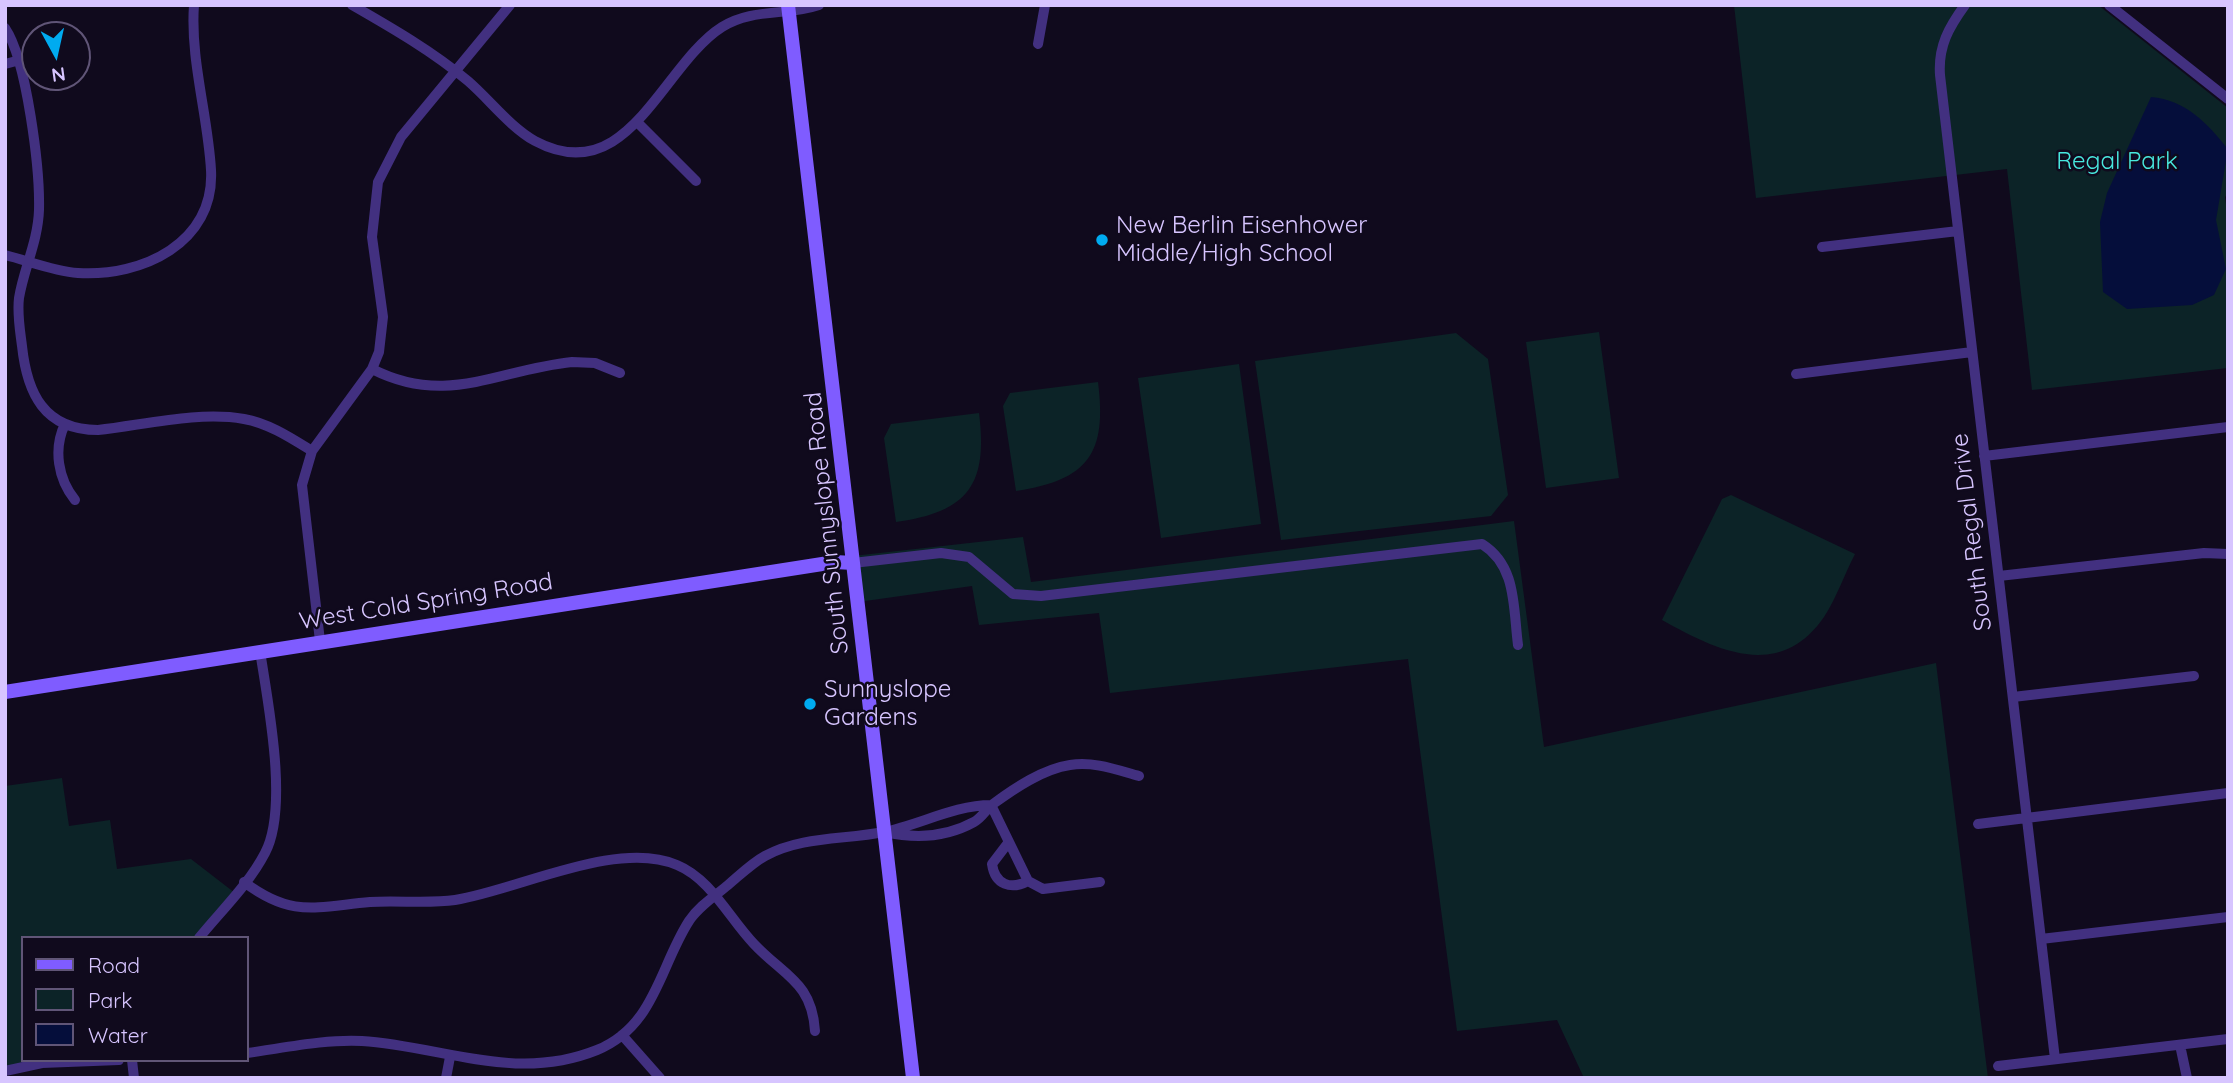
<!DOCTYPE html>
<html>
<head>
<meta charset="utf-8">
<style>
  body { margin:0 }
  #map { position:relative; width:2233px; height:1083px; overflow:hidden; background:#100a1d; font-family:Quicksand,sans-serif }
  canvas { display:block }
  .frame { position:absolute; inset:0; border:7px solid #d7c5ff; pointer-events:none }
  .legend { position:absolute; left:21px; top:936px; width:228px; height:126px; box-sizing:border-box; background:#100a1d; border:2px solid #605577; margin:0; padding:9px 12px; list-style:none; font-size:21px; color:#d7c5ff }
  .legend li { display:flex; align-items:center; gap:14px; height:35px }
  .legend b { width:35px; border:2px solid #605577 }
  .north { position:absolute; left:21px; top:21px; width:70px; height:70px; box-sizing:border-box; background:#100a1d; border:2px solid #605577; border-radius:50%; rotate:172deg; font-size:19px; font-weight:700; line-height:28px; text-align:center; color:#d7c5ff }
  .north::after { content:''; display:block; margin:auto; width:24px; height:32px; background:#00abf0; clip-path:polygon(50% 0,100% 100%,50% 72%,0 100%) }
</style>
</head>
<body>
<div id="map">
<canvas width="2233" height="1083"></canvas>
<div class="frame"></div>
<ul class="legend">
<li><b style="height:9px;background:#7f5cff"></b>Road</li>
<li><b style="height:19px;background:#0c2327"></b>Park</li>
<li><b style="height:19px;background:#050e3b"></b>Water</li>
</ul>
<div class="north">N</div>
</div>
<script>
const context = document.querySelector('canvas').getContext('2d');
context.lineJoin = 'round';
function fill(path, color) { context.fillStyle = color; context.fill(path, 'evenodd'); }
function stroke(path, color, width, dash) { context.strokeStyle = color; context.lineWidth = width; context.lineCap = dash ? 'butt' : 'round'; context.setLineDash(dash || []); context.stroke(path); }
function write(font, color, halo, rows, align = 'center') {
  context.font = font + ' Quicksand,sans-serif'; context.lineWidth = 5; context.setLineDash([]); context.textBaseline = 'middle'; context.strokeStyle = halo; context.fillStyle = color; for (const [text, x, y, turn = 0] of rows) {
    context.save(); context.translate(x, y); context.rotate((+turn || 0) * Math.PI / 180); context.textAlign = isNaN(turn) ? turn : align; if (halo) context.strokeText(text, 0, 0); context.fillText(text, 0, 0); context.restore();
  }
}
fill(new Path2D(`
  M1734 5H2098L2228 108V193L2225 197 2228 218V368L2032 390 2007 169 1756 198Z
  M1599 332 1619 478 1546 488 1526 342Z
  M1456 333 1488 359 1508 495 1491 516 1281 540 1255 361Z
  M1239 364 1261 524 1161 538 1138 378Z
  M1098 382C1107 453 1089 480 1016 491L1003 406 1010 393Z
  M979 413C988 484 969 512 896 522L884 438 891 424Z
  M1731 495 1855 554C1844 575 1837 597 1824 617 1779 682 1716 650 1662 620L1722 499Z
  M1514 521 1544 747 1936 663 1988 1078H1584L1557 1020 1457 1031 1408 659 1110 693 1099 613 979 625 972 586 858 602 853 556 1023 537 1031 582Z
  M62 778 69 826 110 820 117 869 191 859 235 893 199 938H23V1060H119L5 1071V786Z`), '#0c2327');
fill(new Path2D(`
  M2151 97C2186 100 2207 123 2228 149L2216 220 2226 269 2214 295 2192 305 2127 309 2103 292 2100 222 2107 193Z`), '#050e3b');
stroke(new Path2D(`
  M352 5C392 28 432 51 468 81 490 100 510 127 535 141 628 191 662 65 722 27 752 8 787 16 819 5
  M1965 5C1949 27 1938 46 1940 75L2055 1059
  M2109 5 2228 99
  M5 28C27 60 40 170 39 210 38 241 24 268 19 298 17 314 20 330 22 346 27 393 44 430 98 430 144 425 198 411 244 419 268 423 291 438 312 451
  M1038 44 1045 5
  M5 64 20 60
  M637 122 696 181
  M1822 247 1958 231
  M5 255C29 261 53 271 78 273 142 277 215 243 211 170 208 116 190 59 194 5
  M372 369C447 407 496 370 572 362L595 363 620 373
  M1796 374 1972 352
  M65 424C53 449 58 479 75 500
  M1984 456 2228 427
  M853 563 941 553 969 557 1013 594 1041 596 1482 544C1517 566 1513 607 1518 645
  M1999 576 2204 553 2228 554
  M320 641 302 485 312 451 372 369 379 352 383 317 372 237 378 182 401 137 510 5
  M2013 697 2194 676
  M991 805 1028 881 1043 889 1100 882
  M1978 824 2228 793
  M885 832C916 839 945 838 974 822 982 818 986 809 993 804 1015 788 1043 769 1070 765 1094 761 1117 770 1139 776
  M1008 843 992 864C995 885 1011 890 1028 881
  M244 882C292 918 315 907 370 902 398 900 427 904 455 900 518 890 617 839 677 865 711 879 729 918 754 944 784 976 812 982 815 1031
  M199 938C221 911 249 884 265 853 289 808 268 703 260 651
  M2041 939 2228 917
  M622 1035 660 1078
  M2180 1045 2187 1078
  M247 1053C284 1048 325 1039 362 1041 442 1046 515 1083 597 1050 655 1026 659 968 689 921 699 906 715 896 728 885 740 875 752 863 765 856 802 836 844 840 884 832 919 825 955 805 991 805
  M132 1060 134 1078
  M1998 1066 2228 1039
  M5 1071 42 1063 119 1060
  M446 1078 450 1057`), '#423080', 10);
stroke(new Path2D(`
  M788 5 913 1078
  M5 692 835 562 853 563`), '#7f5cff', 14);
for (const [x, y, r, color] of [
  [1102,240,7,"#00abf0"],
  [810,704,7,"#00abf0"]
]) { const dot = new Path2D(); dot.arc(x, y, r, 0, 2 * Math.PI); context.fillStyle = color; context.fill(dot); stroke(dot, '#100a1d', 2.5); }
write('24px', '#48e8de', '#100a1d', [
  ["Regal Park",2117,162]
]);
write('24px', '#d7c5ff', '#100a1d', [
  ["New Berlin Eisenhower",1116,226],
  ["Middle/High School",1116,254],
  ["Sunnyslope",824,690],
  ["Gardens",824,718]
], 'left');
write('24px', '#d7c5ff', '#100a1d', [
  ["South Sunnyslope Road",827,523,-96],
  ["South Regal Drive",1972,532,-97],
  ["West Cold Spring Road",426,602,-9]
]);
</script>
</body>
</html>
